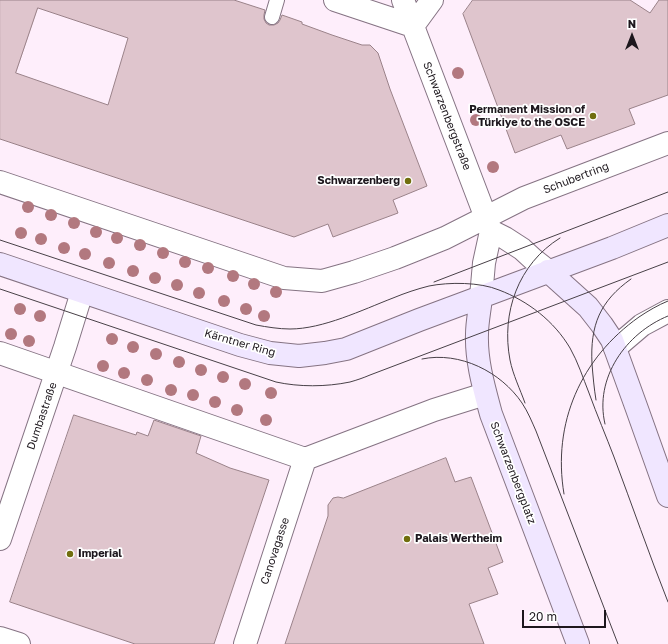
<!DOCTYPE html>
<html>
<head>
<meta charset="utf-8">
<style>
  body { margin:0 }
  #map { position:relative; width:668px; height:644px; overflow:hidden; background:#feeefb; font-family:"Golos Text",sans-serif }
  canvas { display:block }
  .north { position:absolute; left:612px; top:16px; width:40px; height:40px; -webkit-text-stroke:3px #fff; paint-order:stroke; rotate:0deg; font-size:11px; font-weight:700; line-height:16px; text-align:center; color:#1d171d }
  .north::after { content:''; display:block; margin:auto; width:14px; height:18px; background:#1d171d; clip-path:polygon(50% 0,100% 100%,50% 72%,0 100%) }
  .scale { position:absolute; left:522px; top:610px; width:84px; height:18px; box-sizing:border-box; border:2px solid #1d171d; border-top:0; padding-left:5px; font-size:12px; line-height:14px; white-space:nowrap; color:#1d171d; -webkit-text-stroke:3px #fff; paint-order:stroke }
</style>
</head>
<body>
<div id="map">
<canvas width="668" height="644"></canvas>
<div class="north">N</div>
<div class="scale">20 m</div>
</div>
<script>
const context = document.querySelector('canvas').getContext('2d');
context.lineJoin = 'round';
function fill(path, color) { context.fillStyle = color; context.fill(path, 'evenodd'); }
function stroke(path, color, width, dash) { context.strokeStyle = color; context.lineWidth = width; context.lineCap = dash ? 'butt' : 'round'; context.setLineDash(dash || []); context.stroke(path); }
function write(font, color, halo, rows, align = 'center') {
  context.font = font + ' "Golos Text",sans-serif'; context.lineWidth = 3.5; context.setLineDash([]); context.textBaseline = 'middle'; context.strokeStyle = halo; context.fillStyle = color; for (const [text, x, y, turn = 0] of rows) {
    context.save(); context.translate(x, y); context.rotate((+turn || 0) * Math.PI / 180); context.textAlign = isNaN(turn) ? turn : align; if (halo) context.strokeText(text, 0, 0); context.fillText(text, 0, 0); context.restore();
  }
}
const building = new Path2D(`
  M0 0H234L265 10 264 15V19L266 23 269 25H274L278 23 280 20 282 15 302 22V24L332 35 362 45H370L378 53 390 89 427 186 393 200 398 213 333 237 328 224 294 237 0 139ZM38 8 128 38 108 105 16 73Z
  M473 0H630L650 13 659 0H668V95L629 109 635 124 567 149 561 135 515 153 463 14Z
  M74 415 136 435 137 432 148 436 154 420 201 436 196 453 230 468 269 480 214 644H135L10 602Z
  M446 458 455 482 471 477 503 562 488 568 498 594 469 604 484 644H285L328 516V505L333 498 338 497 343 498Z`);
fill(building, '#dfc5cd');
stroke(building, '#9a8289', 1);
const lane = new Path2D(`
  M272 17 277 0`);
const street = new Path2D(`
  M335 0 413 26
  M403 0 491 231 484 263 481 297
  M413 26 432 0
  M0 182 284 278 322 281 354 272 395 258 445 238 524 198 668 143
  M491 231 505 238 522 249 534 260 548 271
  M615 348 642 325 668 311
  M0 353 305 459 434 410 485 394
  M0 539 65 347 82 292
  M0 638 19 644
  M245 644 305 459`);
const secondary = new Path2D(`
  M0 264 240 345 270 353 299 356 325 353 346 349 419 320 612 248 668 225
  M548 271 588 307 602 325 612 340 637 409 668 496
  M481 297C480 309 477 322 477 334 476 361 484 388 491 414L578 644`);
stroke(lane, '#857383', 16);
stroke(street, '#857383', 24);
stroke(secondary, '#857383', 24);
stroke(lane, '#fff', 14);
stroke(street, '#fff', 22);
stroke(secondary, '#f0e6ff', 22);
stroke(new Path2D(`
  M0 240 256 325C267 327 279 329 290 329 323 329 362 310 393 298 405 293 417 289 429 286 449 282 480 282 499 290 528 301 554 321 570 348 578 362 583 378 589 393 597 415 606 436 614 457 632 505 649 554 668 602
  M434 282 668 192
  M0 289 276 382C299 387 326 387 350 382 357 380 363 378 370 375L668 262
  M422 359C460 351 501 372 522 403 528 412 532 422 536 431L618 644
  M596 400C594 388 593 376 592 364 590 325 600 301 631 279
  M525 403C520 389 513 375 510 360 501 313 518 264 560 238
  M605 424C594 378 626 333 668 316
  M564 494C552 423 581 358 639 317 648 311 658 305 668 301`), '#484047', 1);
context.fillStyle = '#b2787f';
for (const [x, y] of [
  [458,73],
  [476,120],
  [493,167],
  [28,207],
  [51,215],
  [74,223],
  [96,232],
  [21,233],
  [117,238],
  [41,239],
  [140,245],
  [64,248],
  [163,253],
  [85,254],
  [185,262],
  [109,263],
  [208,268],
  [133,271],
  [233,276],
  [155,278],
  [254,284],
  [177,285],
  [276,292],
  [199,293],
  [224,301],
  [20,309],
  [246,309],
  [40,316],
  [264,316],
  [11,334],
  [112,339],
  [29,341],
  [133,347],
  [156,354],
  [179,362],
  [103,366],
  [201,370],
  [124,373],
  [223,377],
  [147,380],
  [245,384],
  [171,390],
  [271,393],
  [193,395],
  [215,402],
  [237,410],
  [266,420]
]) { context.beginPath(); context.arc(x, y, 6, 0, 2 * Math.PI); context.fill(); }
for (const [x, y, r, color] of [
  [593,116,4,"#706e0e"],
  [408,181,4,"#706e0e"],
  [407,539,4,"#706e0e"],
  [70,554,4,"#706e0e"]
]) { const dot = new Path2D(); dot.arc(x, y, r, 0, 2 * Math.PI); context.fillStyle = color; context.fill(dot); stroke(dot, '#fff', 1.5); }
write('bold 11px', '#1d171d', '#fff', [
  ["Permanent Mission of",585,110],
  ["Türkiye to the OSCE",585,123],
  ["Schwarzenberg",400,181],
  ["Palais Wertheim",415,539,"left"],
  ["Imperial",78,554,"left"]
], 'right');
write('11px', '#1d171d', '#fff', [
  ["Schwarzenbergstraße",447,116,69],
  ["Schubertring",576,178,-21],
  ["Kärntner Ring",240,343,16],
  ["Dumbastraße",42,416,-71],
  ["Schwarzenbergplatz",513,473,69],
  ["Canovagasse",275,551,-72]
]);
</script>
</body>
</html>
